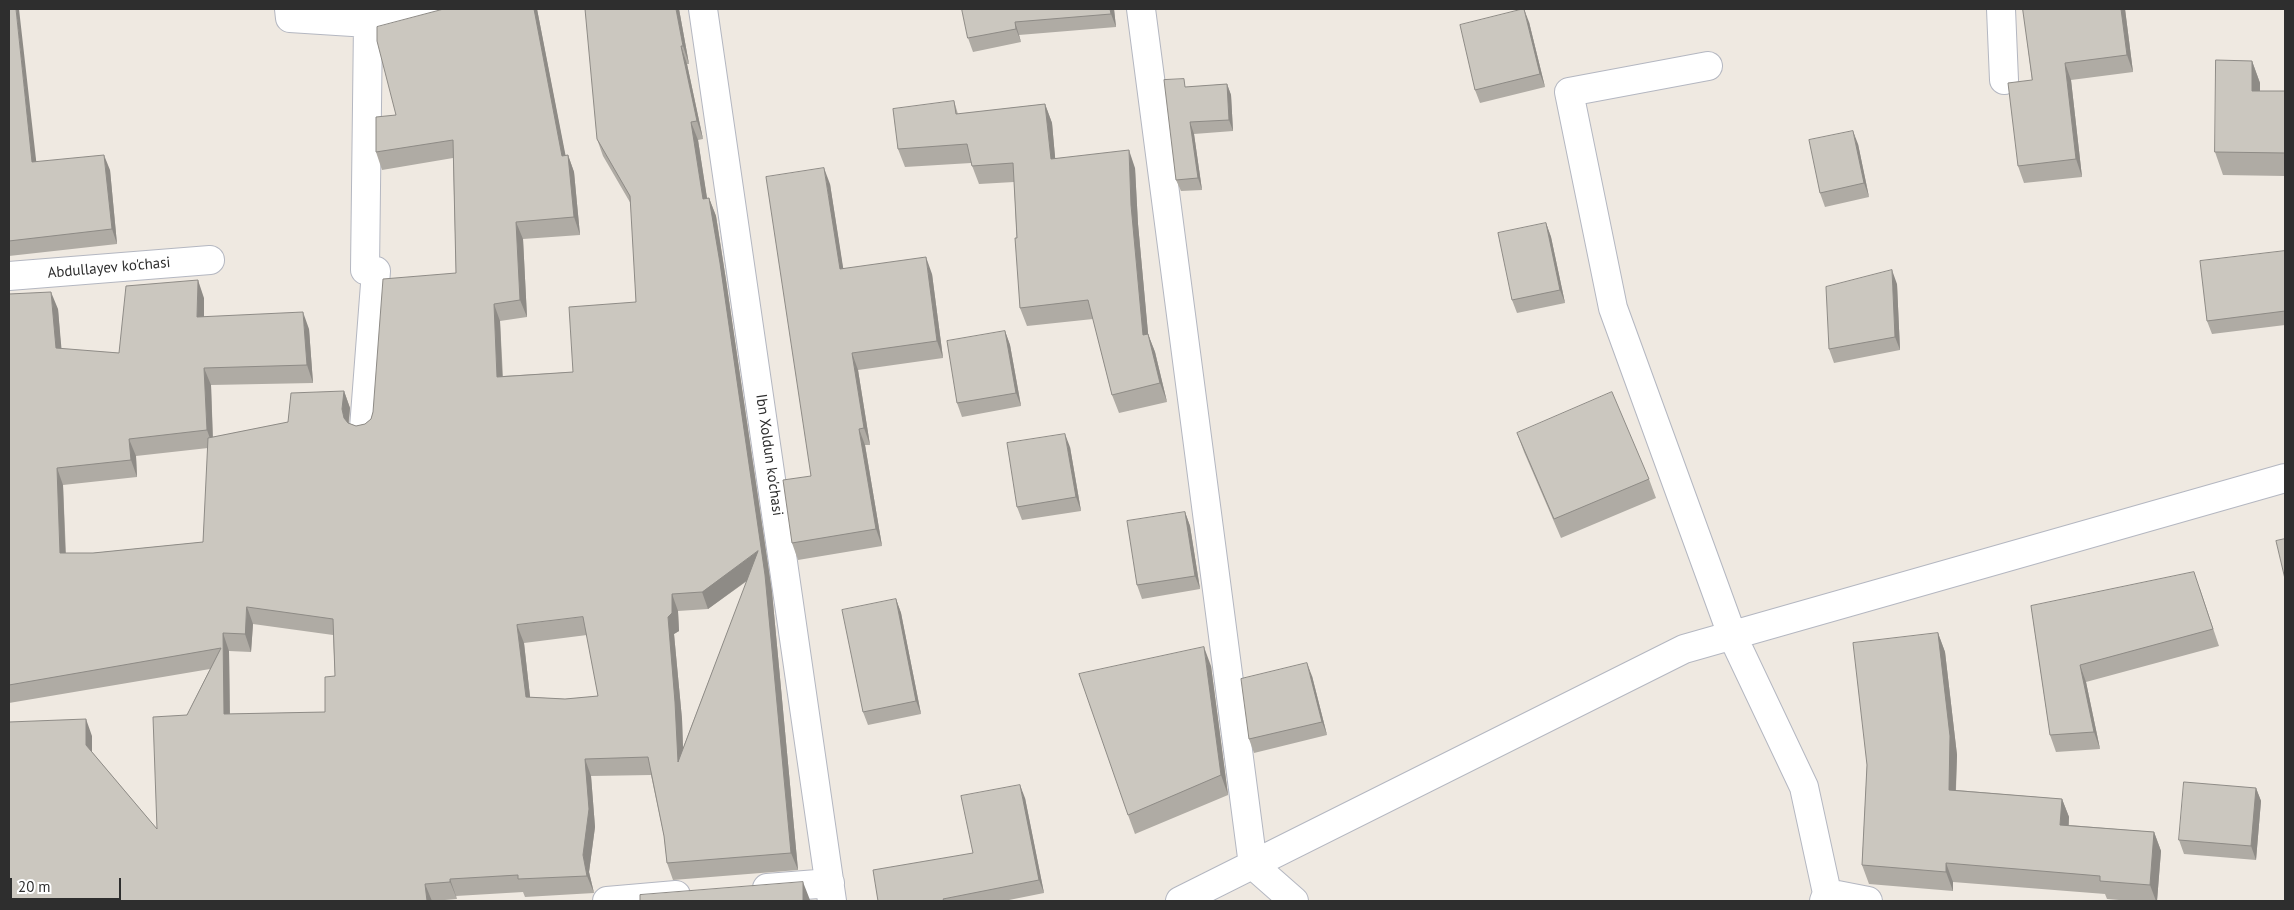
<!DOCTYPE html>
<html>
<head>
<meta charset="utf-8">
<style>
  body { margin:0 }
  #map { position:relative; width:2294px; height:910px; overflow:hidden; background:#efe9e1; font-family:"PT Sans",sans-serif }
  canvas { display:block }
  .frame { position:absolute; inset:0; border:10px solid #2e2e2e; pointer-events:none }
  .scale { position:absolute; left:10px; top:878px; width:111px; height:22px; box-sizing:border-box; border:2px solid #2e2e2e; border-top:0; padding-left:6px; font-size:15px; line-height:18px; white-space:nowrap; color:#2e2e2e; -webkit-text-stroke:4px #fff; paint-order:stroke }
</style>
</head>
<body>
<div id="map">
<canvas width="2294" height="910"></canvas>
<div class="frame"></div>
<div class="scale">20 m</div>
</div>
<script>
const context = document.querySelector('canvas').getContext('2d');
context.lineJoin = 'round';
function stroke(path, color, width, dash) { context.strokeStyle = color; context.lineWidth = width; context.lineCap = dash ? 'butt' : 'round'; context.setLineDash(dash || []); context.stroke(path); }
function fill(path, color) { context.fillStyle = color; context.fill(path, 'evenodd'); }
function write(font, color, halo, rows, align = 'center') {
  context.font = font + ' "PT Sans",sans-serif'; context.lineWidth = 4; context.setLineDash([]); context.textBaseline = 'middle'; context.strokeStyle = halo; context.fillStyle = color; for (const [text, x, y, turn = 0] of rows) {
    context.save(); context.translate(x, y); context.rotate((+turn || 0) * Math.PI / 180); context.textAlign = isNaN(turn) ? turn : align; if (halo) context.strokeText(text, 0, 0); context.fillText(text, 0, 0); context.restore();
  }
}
const minor = new Path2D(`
  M289 9 290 18 368 23
  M703 9 832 901
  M1141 9 1253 865 1294 901
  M2001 9 2004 80
  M1708 66 1569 92 1613 308 1732 635 1804 787 1827 893 1824 901
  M9 276 210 260
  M364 428 376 271 365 270 368 23 445 9
  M767 888 830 883
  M1827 893 1868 901
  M607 901 676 895
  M1180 901 1684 649 2285 478`);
stroke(minor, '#b4b7c1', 30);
stroke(minor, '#fff', 28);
fill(new Path2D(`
  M9 9 36 162 110 170 117 244 9 256Z
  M444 9H537L565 155H568L574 172 580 235 523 239 527 317 500 321 503 376 573 372 636 302 631 204 603 156 597 139 679 9 689 64H687L703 139 698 140 707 199 709 198 716 216 726 280 772 592 798 870 673 880 667 863 664 836 651 775 591 776 595 827 589 872 594 893 525 897 523 892 456 896 457 899 433 901H9L92 736V752L157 829 187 715 210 669 9 703V294L58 309 61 349 119 353 204 298V317L309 329 313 383 211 385 213 437 288 422 344 391 350 408 349 423 356 426 365 424 371 419 373 412 456 273 453 158 382 170 376 152 396 115ZM208 448 203 542 93 553H66L63 485 137 477 136 456ZM747 581 683 748 682 719 674 634 679 631 678 611 708 609ZM253 624 333 635 335 676 325 712 230 714 229 651 251 652ZM587 635 598 696 565 699 530 697 524 643Z
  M962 9H1114L1116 27 1019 35 1021 42 973 52 968 38Z
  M2023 9H2125L2133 72 2071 80 2082 177 2024 183 2018 166 2032 80Z
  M1529 22 1545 87 1480 103 1475 90Z
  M2252 61 2260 83V91H2285V176L2223 175 2215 152Z
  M1227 84 1231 95 1233 131 1194 134 1202 190 1181 191 1176 180 1186 87Z
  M954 101 958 114 1045 104 1052 123 1055 158 1135 168 1138 224 1148 334 1155 352 1167 402 1119 413 1112 395 1093 319 1027 326 1020 308 1014 182 979 184 971 163 905 167 898 149Z
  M1858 144 1869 197 1825 207 1820 193Z
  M830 184 843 269 932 274 943 358 858 370 870 445H865L882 546 798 560 792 543 811 476Z
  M1546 223 1551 237 1565 303 1517 313 1512 300Z
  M2285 251V325L2212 334 2207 321Z
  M1897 284 1900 350 1834 363 1829 349Z
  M1005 331 1010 345 1021 406 962 417 957 403Z
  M1517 433 1649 479 1656 498 1561 538 1524 452Z
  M1070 447 1081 511 1022 520 1017 507Z
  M1185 512 1190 526 1200 589 1142 599 1137 585Z
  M2200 589 2219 646 2086 682 2100 749 2056 752 2050 735 2031 606Z
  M896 599 901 613 921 714 868 725 863 712Z
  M1938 633 1945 652 1957 755 1956 790 2062 799 2069 817V825L2154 832 2161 851 2157 901H2131L2107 899 2105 894 1953 882V891L1869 884 1862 865 1867 765Z
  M1211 666 1228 795 1135 834 1128 815Z
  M1312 676 1327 735 1254 753 1249 739Z
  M2256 788 2261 801 2256 860 2184 854 2179 840Z
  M1025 798 1044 893 1004 901H878L973 853Z`), '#afaba4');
fill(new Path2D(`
  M16 9H19L38 177 32 162Z
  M534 9H537L569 173 562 156Z
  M676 9H679L689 64 683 46Z
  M1110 9H1114L1116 27 1111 14Z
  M1524 9 1529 22 1545 87 1540 74Z
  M2121 9H2125L2133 72 2127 55Z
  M1015 22 1019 35 1021 42 1016 29Z
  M681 46 687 64 703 139 697 121Z
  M2252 61 2260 83V113L2252 91Z
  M2065 63 2071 80 2082 177 2076 159Z
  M1227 84 1231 95 1233 131 1229 120Z
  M1045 104 1052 123 1057 178 1051 159Z
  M691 122 698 140 710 217 703 199Z
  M1190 122 1194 134 1202 190 1198 178Z
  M1853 131 1858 144 1869 197 1864 183Z
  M1129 150 1135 168 1138 224 1150 354 1143 335 1131 205Z
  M104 155 110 170 117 244 112 229Z
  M568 155 574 172 580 235 574 217Z
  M824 168 830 184 846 286 840 269Z
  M709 198 716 216 726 280 772 592 798 870 791 853 764 568 708 609 702 592Z
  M516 222 523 239 527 317 520 300Z
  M1546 223 1551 237 1565 303 1560 290Z
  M926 257 932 274 943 358 937 341Z
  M1892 270 1897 284 1900 350 1895 337Z
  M198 280 204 298V334L197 317Z
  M51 292 58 309 63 366 56 348Z
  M494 304 500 321 503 394 497 377Z
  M303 312 309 329 313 383 307 365Z
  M1005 331 1010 345 1021 406 1016 393Z
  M1148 334 1155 352 1167 402 1160 383Z
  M852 353 858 370 870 445 864 428Z
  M204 368 211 385 213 447 207 430Z
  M344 391 350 408 348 427 344 418 342 409Z
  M859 429 865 445 882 546 876 529Z
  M1065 434 1070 447 1081 511 1076 497Z
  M129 439 136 456 137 477 131 460Z
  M57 468 63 485 66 570 60 553Z
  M1185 512 1190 526 1200 589 1195 576Z
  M672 594 678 611 679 631 674 634 682 719 684 779 678 762 668 617Z
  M896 599 901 613 921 714 916 701Z
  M247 607 253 624 251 652 245 634Z
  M517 625 524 643 532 714 526 697Z
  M223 633 229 651 230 731 224 714Z
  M1938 633 1945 652 1957 755 1955 808 1949 790Z
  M1204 647 1211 666 1228 795 1221 775Z
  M1307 663 1312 676 1327 735 1322 722Z
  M2080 665 2086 682 2100 749 2094 732Z
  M86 719 92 736V762L86 745Z
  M585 759 591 776 595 827 589 872 594 893 587 876 583 855Z
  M1020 785 1025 798 1044 893 1039 880Z
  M2256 788 2261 801 2256 860 2251 846Z
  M2062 799 2069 817 2067 843 2060 825Z
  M2154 832 2161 851 2157 901H2156L2150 885Z
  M1946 863 1953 882V891L1946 872Z
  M450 879 456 896 457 899 450 882Z
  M803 882 810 900V901H803Z
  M425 884 432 901H427Z`), '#8e8b86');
const building = new Path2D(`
  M9 9H16L32 162 104 155 112 229 9 241Z
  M444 9H534L562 156 568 155 574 217 516 222 520 300 494 304 497 377 573 372 569 307 636 302 630 196 597 139 585 9H676L683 46H681L697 121 691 122 703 199 709 198 720 263 765 575 791 853 667 863 664 836 648 757 585 759 589 809 583 855 587 876 518 879V875L450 879V882L425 884 427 901H9V722L86 719V745L157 829 153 717 187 715 221 648 9 685V294L51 292 56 348 119 353 126 286 198 280 197 317 303 312 307 365 204 368 207 430 129 439 131 460 57 468 60 553H93L203 542 208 438 288 422 291 393 344 391 342 409 344 418 348 423 356 426 365 424 371 419 373 412 383 279 456 273 453 140 376 152V117L396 115 377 41V27ZM758 551 678 762 675 702 668 617 672 613V594L702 592ZM247 607 333 619 335 676 325 677V712L224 714 223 633 245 634ZM583 617 598 696 565 699 526 697 517 625Z
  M962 9H1110L1111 14 1015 22 1016 29 968 38Z
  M1524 9 1540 74 1475 90 1460 25Z
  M2023 9H2121L2127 55 2065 63 2076 159 2018 166 2008 83 2032 80Z
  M2216 60 2252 61V91H2285V153L2215 152Z
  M1184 79 1185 87 1227 84 1229 120 1190 122 1198 178 1176 180 1164 80Z
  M954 101 956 114 1045 104 1051 159 1129 150 1131 205 1143 335 1148 334 1160 383 1112 395 1088 300 1020 308 1015 238H1017L1013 163 972 166 967 144 898 149 893 109Z
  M1853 131 1864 183 1820 193 1809 140Z
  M824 168 840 269 926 257 937 341 852 353 864 428 859 429 876 529 792 543 783 480 811 476 766 177Z
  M1546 223 1560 290 1512 300 1498 233Z
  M2285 251V311L2207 321 2200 261Z
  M1892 270 1895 337 1829 349 1826 287Z
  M1005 331 1016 393 957 403 947 341Z
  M1612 392 1649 479 1554 519 1517 433Z
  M1065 434 1076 497 1017 507 1007 443Z
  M1185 512 1195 576 1137 585 1127 521Z
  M2285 539V579L2276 541Z
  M2194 572 2213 629 2080 665 2094 732 2050 735 2031 606Z
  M896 599 916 701 863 712 842 610Z
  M1938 633 1950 736 1949 790 2062 799 2060 825 2154 832 2150 885 2100 881V876L1946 863V872L1862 865 1867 765 1853 643Z
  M1204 647 1221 775 1128 815 1079 674Z
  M1307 663 1322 722 1249 739 1241 679Z
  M2184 782 2256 788 2251 846 2179 840Z
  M1020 785 1039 880 943 899 944 901H878L873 870 973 853 961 796Z
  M803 882V901H640V895Z`);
fill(building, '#cbc7bf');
stroke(building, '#8e8b86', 1);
write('15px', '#2e2e2e', '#fff', [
  ["Abdullayev ko'chasi",109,268,-5],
  ["Ibn Xoldun ko'chasi",769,455,82]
]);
</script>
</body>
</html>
